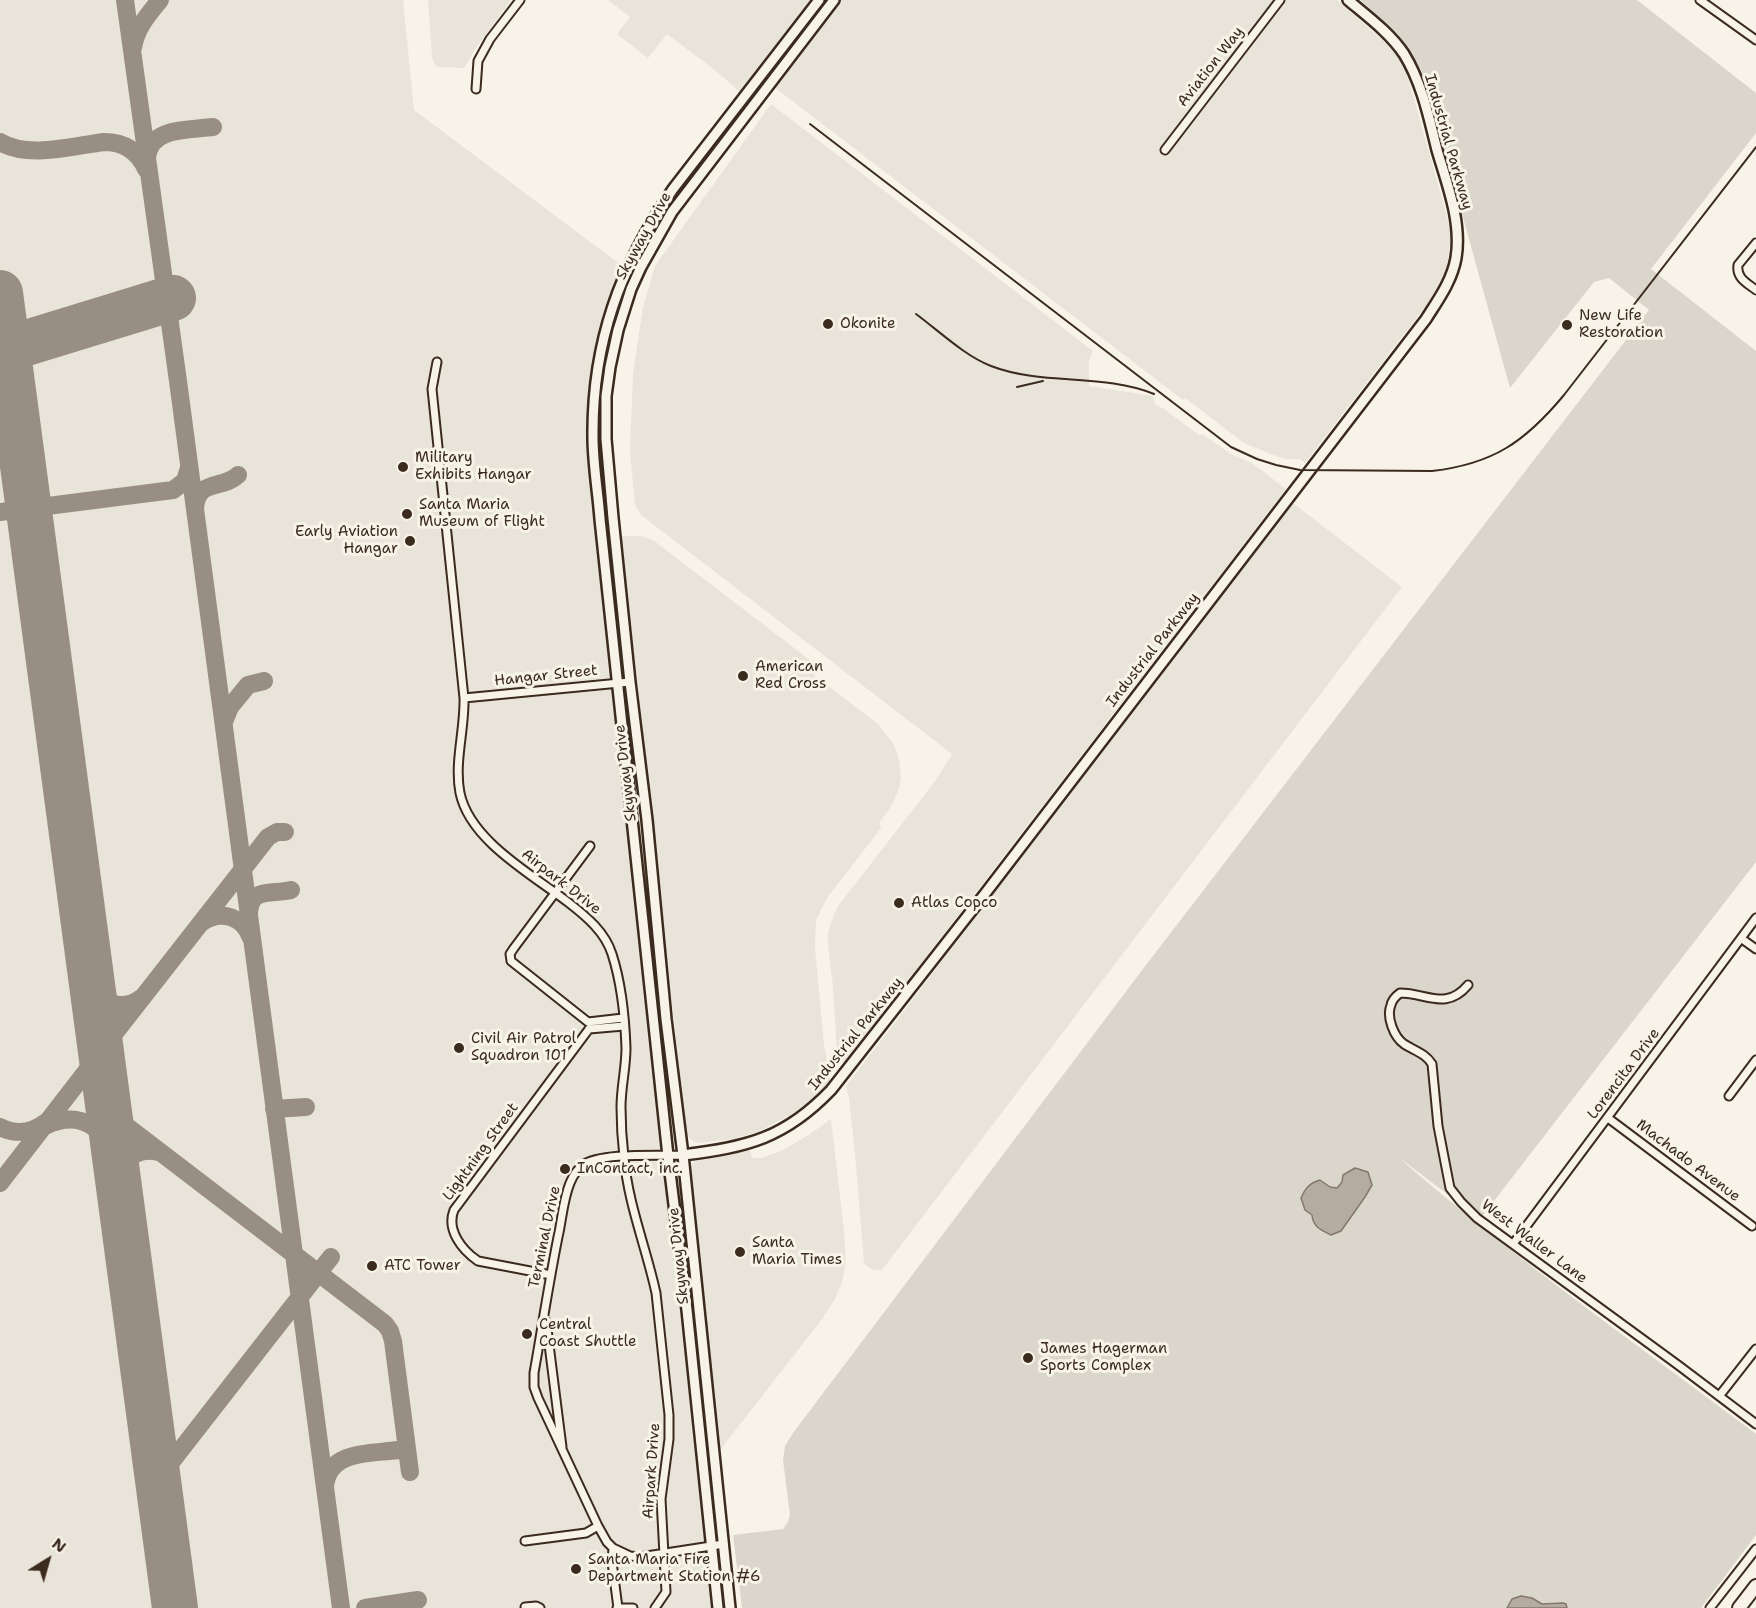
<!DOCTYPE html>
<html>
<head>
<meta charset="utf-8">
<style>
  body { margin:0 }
  #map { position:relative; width:1756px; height:1608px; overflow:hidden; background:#f7f3e8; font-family:"Shantell Sans",sans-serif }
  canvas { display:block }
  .north { position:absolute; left:18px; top:1530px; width:60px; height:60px; -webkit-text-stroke:4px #f7f3e8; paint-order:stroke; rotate:37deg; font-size:16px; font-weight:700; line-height:24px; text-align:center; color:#3b2a1e }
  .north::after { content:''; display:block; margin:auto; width:21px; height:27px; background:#3b2a1e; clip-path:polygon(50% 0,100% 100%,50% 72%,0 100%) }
</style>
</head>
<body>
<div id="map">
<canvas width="1756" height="1608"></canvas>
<div class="north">N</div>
</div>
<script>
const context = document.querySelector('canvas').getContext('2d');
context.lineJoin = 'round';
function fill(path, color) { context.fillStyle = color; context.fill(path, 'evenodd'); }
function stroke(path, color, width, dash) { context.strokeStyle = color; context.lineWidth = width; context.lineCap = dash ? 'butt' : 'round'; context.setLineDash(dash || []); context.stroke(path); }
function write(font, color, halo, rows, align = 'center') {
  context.font = font + ' "Shantell Sans",sans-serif'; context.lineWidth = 6; context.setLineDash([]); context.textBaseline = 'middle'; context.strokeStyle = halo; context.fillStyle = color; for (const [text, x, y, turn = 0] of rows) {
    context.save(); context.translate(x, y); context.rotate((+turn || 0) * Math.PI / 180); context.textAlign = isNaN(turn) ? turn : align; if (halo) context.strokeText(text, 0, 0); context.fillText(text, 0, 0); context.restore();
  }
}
fill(new Path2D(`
  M0 0H403L414 110 621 265 613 284 599 328 592 369 587 424V449L614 687 712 1608H0Z
  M428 0H511L478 45 464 68 438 67 435 65 432 57Z
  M608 0H810L740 92 715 70 667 34 648 58 617 34 630 17Z
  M841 0H1337L1389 46 1400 60 1407 74 1448 220 1451 235 1448 260 1444 274 1437 291 1305 463 1300 459H1286L1273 455 1244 443 1185 398 1183 400 774 87Z
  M771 104 1093 351 1089 361V386L1153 396 1156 405 1164 409 1199 435 1202 434 1231 454 1252 463 1286 489 844 1064 837 1054 833 987 828 945V932L834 915 838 906 936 780 952 754 641 515 635 505 630 451 633 374 643 307 655 266Z
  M1293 503 1402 587 882 1270H873L867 1266 864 1263 855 1154 849 1098 846 1086Z
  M621 536H641L653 540 819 667 814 675 878 724 893 743 899 759 901 778 899 789 890 808 879 823 881 828 827 898 816 920 815 949 824 1044 830 1081 813 1099 790 1115 758 1132 732 1139 697 1143 690 1139 686 1133Z
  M831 1119 844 1230 846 1260 842 1283 835 1299 822 1319 720 1450 690 1172 692 1164 701 1158 750 1150 752 1158H762L785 1149 810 1134Z`), '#e9e4d9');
fill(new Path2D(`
  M1360 0H1637L1756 93V133L1651 269 1756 351V862L1480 1219 1397 1156C1511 1256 1635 1343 1756 1434V1535L1701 1608H742L733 1535 783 1529 788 1522 790 1515 783 1460 785 1446 793 1433 1146 965 1649 310 1609 278 1594 282 1510 388 1424 76C1407 39 1389 26 1360 0Z`), '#dbd6cb');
const water = new Path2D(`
  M1355 1168 1368 1172 1372 1185 1365 1197 1341 1231 1331 1235C1321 1230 1313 1227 1312 1215L1305 1210 1301 1198C1305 1189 1309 1183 1320 1180L1330 1187 1337 1188 1342 1182 1343 1175Z
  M1521 1596 1532 1598 1542 1604 1563 1603 1566 1604 1567 1608H1507L1512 1599Z`);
fill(water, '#b4aca0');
stroke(water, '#84786c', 1.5);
stroke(new Path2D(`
  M125 0 178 381 341 1608
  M133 48C136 28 148 15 160 0
  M0 142C28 159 72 146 104 142 124 142 138 151 146 169
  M147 158C149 127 189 130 213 127
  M195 509C197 478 222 490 238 475
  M0 512 173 490 185 481 189 468
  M224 722 230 707 248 685 264 681
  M249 915C249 886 272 895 291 890
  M201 923C220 909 243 916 251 938
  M91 972C92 978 94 985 97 991 106 1007 127 1009 141 998
  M104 1069V1050L114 1034 268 837 277 832H285
  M107 1095 113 1113 121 1122 385 1324 390 1331 393 1341 410 1472
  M274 1109 306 1107
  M45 1126C83 1108 107 1130 117 1166
  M0 1127C16 1135 32 1133 46 1122
  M0 1183 95 1060 98 1050V1025
  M121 1198C120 1190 119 1182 121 1174 124 1154 144 1147 162 1153
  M158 1479 331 1257
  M325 1486C329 1450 370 1454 398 1450
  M365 1608 418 1600`), '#998e83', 18);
stroke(new Path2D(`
  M0 293 175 1608
  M0 351 173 298`), '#998e83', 46);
const street = new Path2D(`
  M1700 0 1756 40
  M476 89 478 61 490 39 520 0
  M1165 150 1280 0
  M1756 243 1738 265C1736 278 1747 283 1756 290
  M437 362 432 389 464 698C465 729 454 762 460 793 470 841 533 875 569 903 587 917 605 932 612 954 621 982 625 1019 626 1048 626 1068 621 1087 621 1107 621 1123 622 1140 624 1157 628 1204 646 1247 656 1293L669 1415V1439L661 1499 666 1592 655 1608
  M464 698 630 682
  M590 846 514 948 510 954 511 961 588 1022 623 1018
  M1742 939 1756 949
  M1468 985C1446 1011 1427 993 1400 993 1396 996 1392 1000 1391 1005 1386 1017 1394 1037 1404 1044 1415 1051 1425 1053 1432 1064L1438 1126 1450 1188 1461 1202 1477 1218 1678 1365 1756 1424
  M589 1029 624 1026
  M1729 1096 1756 1060
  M1608 1118 1752 1226
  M683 1155C660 1156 601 1152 583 1165 577 1169 573 1176 570 1183 563 1200 562 1220 558 1237 549 1282 542 1328 534 1373V1387L538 1398 598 1526 607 1542 613 1548 630 1556 640 1557 724 1544
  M1513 1244 1756 918
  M551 1275 478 1261C462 1250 446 1230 454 1210L589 1029
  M546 1321 562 1447
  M1720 1395 1756 1349
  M525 1541 586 1533 598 1526
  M613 1548 612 1562 618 1608
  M525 1607 536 1606 540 1608
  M617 1608H633
  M1710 1608 1756 1549`);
const secondary = new Path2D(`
  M683 1155C748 1147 785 1138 831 1090L984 895 1426 319C1438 300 1452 281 1456 258 1462 222 1447 184 1437 150 1429 118 1422 83 1404 54 1390 33 1367 16 1348 0
  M718 1608 687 1310 668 1156 600 519C598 492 593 464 593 437 592 343 620 266 673 189L819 0
  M730 1608 683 1155 666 1019 647 820 630 682 613 518 606 439V396L610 367 618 330 631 289 641 267 672 212 834 0`);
const highway = new Path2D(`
  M1739 1608 1756 1586`);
stroke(street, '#3b2a1e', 11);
stroke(secondary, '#3b2a1e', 14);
stroke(highway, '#3b2a1e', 16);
stroke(street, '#f7f3e8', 7);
stroke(secondary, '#f7f3e8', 9);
stroke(highway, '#f7f3e8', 12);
stroke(new Path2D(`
  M810 124 1231 447 1257 459 1276 465 1300 470 1432 471C1493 464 1525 442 1564 395L1756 147
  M916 314C939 331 965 356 991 366 1043 386 1103 373 1154 394
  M1017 387 1043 381`), '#3b2a1e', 2);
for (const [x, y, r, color] of [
  [828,324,6,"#3b2a1e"],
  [1567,325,6,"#3b2a1e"],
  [403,467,6,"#3b2a1e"],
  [407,514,6,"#3b2a1e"],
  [410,541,6,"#3b2a1e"],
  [743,676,6,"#3b2a1e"],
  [899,903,6,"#3b2a1e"],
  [459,1048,6,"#3b2a1e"],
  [565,1169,6,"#3b2a1e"],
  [740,1252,6,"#3b2a1e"],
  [372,1266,6,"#3b2a1e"],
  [527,1334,6,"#3b2a1e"],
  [1028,1358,6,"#3b2a1e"],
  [576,1569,6,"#3b2a1e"]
]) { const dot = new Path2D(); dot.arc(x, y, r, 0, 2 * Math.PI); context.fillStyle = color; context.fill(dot); stroke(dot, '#f7f3e8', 2); }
write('15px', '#3b2a1e', '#f7f3e8', [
  ["Aviation Way",1211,67,-52],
  ["Industrial Parkway",1448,142,74],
  ["Skyway Drive",644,236,-61],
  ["Industrial Parkway",1153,650,-52],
  ["Hangar Street",546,676,-6],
  ["Skyway Drive",626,773,-97],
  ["Airpark Drive",561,882,38],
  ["Industrial Parkway",856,1034,-51],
  ["Lorencita Drive",1624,1074,-53],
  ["Lightning Street",481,1152,-54],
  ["Machado Avenue",1688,1161,37],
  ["Terminal Drive",545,1237,-78],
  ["West Waller Lane",1534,1242,37],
  ["Skyway Drive",679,1256,-96],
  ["Airpark Drive",652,1471,-86]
]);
write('15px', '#3b2a1e', '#f7f3e8', [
  ["New Life",1579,316],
  ["Restoration",1579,333],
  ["Okonite",840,324],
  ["Military",415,458],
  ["Exhibits Hangar",415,475],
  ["Santa Maria",419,505],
  ["Museum of Flight",419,522],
  ["Early Aviation",398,532,"right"],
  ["Hangar",398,549,"right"],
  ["American",755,667],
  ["Red Cross",755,684],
  ["Atlas Copco",911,903],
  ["Civil Air Patrol",471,1039],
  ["Squadron 101",471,1056],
  ["InContact, inc.",577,1169],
  ["Santa",752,1243],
  ["Maria Times",752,1260],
  ["ATC Tower",384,1266],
  ["Central",539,1325],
  ["Coast Shuttle",539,1342],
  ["James Hagerman",1040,1349],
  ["Sports Complex",1040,1366],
  ["Santa Maria Fire",588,1560],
  ["Department Station #6",588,1577]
], 'left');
</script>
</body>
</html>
